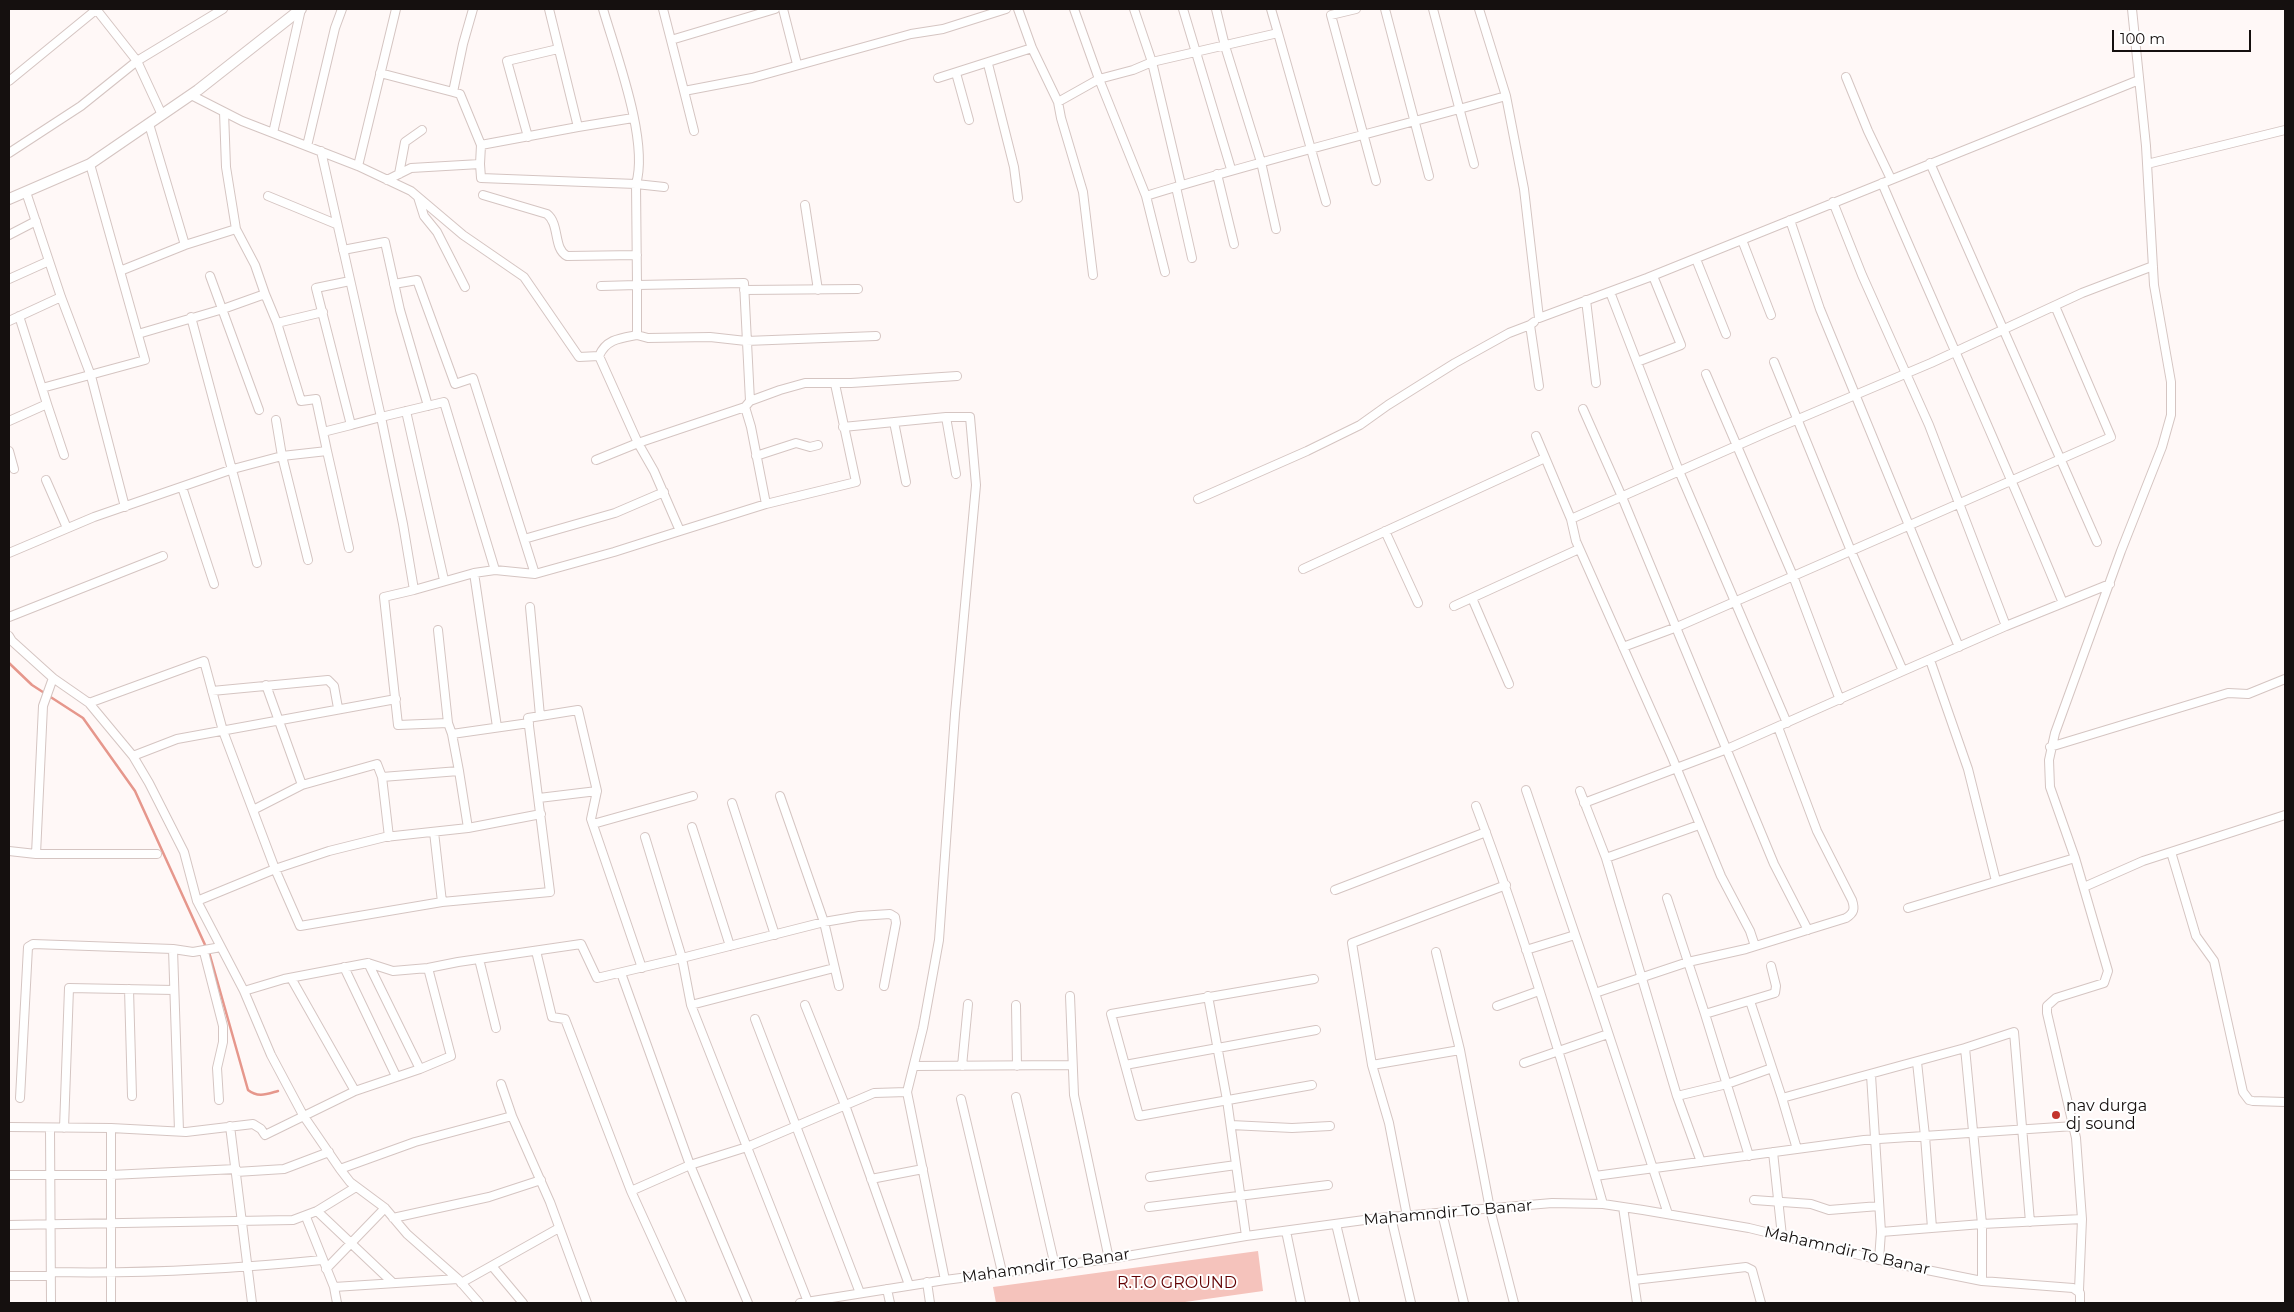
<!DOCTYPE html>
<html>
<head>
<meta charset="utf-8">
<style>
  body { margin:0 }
  #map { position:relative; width:2294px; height:1312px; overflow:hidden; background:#fff8f7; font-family:Montserrat,sans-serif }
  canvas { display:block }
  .frame { position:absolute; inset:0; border:10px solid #15100f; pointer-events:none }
  .scale { position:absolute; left:2112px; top:30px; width:139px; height:22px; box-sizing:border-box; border:2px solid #15100f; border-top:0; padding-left:6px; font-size:15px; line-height:18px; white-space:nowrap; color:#15100f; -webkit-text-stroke:4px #fff; paint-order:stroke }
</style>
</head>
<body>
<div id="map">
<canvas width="2294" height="1312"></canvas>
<div class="frame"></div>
<div class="scale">100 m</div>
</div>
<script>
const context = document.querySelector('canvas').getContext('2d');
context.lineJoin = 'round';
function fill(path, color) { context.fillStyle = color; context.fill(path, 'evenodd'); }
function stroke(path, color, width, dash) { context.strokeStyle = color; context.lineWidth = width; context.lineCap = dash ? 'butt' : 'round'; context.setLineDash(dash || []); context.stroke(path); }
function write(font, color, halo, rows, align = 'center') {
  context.font = font + ' Montserrat,sans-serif'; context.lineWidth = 4; context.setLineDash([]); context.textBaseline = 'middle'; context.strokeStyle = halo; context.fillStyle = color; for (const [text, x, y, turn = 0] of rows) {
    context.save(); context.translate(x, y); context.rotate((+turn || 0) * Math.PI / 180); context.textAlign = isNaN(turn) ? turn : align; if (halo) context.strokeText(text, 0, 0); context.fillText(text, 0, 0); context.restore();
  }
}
fill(new Path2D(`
  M1258 1251 1263 1291 1178 1303H996L993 1287Z`), '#f5c3bc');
stroke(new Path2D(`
  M9 663 32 685 83 718 135 791 206 947
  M209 952 248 1090C258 1098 267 1094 278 1091`), '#e6978c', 2.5);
const minor = new Path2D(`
  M549 9 578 127 633 118
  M603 9C616 54 649 141 636 184L664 187
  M663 9 684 91 752 78 911 34 943 29 1006 9
  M783 9 797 64
  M1018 9 1032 48 1058 102 1099 79 1146 196C1265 159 1386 130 1506 96
  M1074 9 1099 79 1133 70 1152 62 1278 33 1326 202
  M1134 9 1152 62 1181 185
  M1183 9 1231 169
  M1216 9 1225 46 1261 162 1276 229
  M1271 9 1278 33
  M1356 9 1331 15 1376 181
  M1385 9 1429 176
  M1433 9 1474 164
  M1479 9 1506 96 1524 189 1539 318 1647 278 2139 80
  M671 40 775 9
  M988 64 1014 167 1018 198
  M380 73 453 92 463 44 473 9
  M956 73 969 120
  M1846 77 1868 131 1891 179
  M938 78 1032 48
  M9 81 97 9
  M684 91 694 131
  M453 92 460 94 481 145 480 164
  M191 95 242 121 358 166 411 191 463 235 524 277 579 357 599 356 638 443 745 407 750 401 744 283 637 285 636 184 481 178 480 164 411 168 387 180
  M1058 102 1061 118 1083 192 1093 275
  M162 115 137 61 223 9
  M273 133 301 9
  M528 137 507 61 558 49
  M481 145 578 127
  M307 146 335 28 342 9
  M321 151 381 417 351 425 316 288 350 281
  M9 153 81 106 137 61 96 9
  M1930 163 2097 542
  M2147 164 2285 130
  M358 166 396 9
  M399 174 405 142 422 130
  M1217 174 1234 244
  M1176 187 1192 258
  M26 192 61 297 91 376 125 507
  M483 195 547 214C560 224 553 249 567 256L637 255
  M268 196 336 224
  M1146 196 1165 272
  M418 197 424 216 437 232 465 287
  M1833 202 1862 275 1929 425 2006 626 2063 603C2005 462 1942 323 1882 183
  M805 205 818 290
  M1790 220 1820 309 1959 647
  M236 229 255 265 265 294
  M9 235 36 221
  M1742 240 1771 315
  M185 245 236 229 226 167 224 112
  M343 250 385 242 400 310 428 406
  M1696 259 1726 334
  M120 271 185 245 149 124
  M210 276 259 410
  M9 279 49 261
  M394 284 417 280 455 384 473 378 535 574
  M744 290 858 289
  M1610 292 1679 471 1787 723
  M1586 300 1596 383
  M19 316 42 388
  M191 317 257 563
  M9 321 61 297
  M1534 322 1530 325 1539 386
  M277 323 301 401 316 399 323 432
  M138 334 223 309 265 294 277 323 323 312
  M637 335 648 338 710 337 746 341 876 336
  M599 356C606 339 621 338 637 335V285L601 286
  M1637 362 1681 345 1653 276
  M1706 374 1793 576 1840 700
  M750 401 780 390 805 383H851L957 376
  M47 404 64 455
  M745 407 751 427 766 504
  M1583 409 1622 497 1774 864 1808 930
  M406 411 444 580
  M276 420 282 456 308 560
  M9 421 47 404 42 388 145 360 90 164
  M894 422 906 482
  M843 427 946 417 956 474
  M1536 436 1571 519
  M9 451 14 469
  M327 451 349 548
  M756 456 796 443 810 447 818 445
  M46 480 67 528
  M182 487 214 584
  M1198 499 1307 451 1360 425 1388 405 1455 363 1509 333 1530 325
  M680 531 766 504 856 482 835 384
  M1385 531 1418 603
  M524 539 615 513 664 492
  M9 553 94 517 233 469 282 456 327 451 323 432 351 425
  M1303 569 1545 458
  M495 570 444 402 381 417 403 524 414 590 384 597 398 725 448 723 452 734 529 723
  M474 573 495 570 535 574 614 552 680 531 654 471 638 443 596 460
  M414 590 474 573 497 727
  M1472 598 1509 684
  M2063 603 2110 584
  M1454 606 1579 549
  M530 607 540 716
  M9 617 163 556
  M438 630 448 723
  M9 636 12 641 53 678 89 703 133 756 149 783 184 852 197 901 244 991 271 1055 303 1115 340 1169 415 1142 512 1116 550 1202 587 1303
  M1623 647 1677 627 2111 437 2055 306
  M1930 660 1968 769 1996 881
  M1903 671 2006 626
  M266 685 302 785 377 764 382 777 459 771 468 828 541 814
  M212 691 328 680 334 686 338 708
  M89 703 204 661 223 731 275 869 329 851 385 837 468 828
  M452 734 459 771
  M2050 747 2228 693 2248 694 2285 679
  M133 756 177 739 396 699
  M382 777 389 837
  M1526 790 1595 993 1688 962 1667 898
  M1580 791 1606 858 1677 1096 1701 1162
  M780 796 824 922 839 986
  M539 798 597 791 591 819 642 968
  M732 803 775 935
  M1584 803 1727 749 1903 671 1851 551 1774 362
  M1476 806C1525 936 1565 1070 1603 1204
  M253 810 302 785
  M593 824 693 796
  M692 827 730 946
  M434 832 442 902
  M9 851 36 854H157
  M2171 852 2196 936 2214 961 2243 1092 2249 1100 2253 1101 2285 1102
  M36 854 43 706 53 678
  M1606 858 1699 825
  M2084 887 2143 861 2285 815
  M1335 890 1486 832
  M197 901 275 869 300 926 442 902 550 892 528 718 578 710 597 791
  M1908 908 2075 858
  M1755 946 1750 931 1721 876 1672 757 1576 541 1571 519 1770 431 1931 363 2082 293 2153 266
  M173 949 179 1131
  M1526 950 1575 935
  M536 951 552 1017 565 1019 631 1191
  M204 952 223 1026V1042L217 1068 219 1100
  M1436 952 1460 1050 1490 1209 1514 1303
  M479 959 496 1028
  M1771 966 1776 986 1775 993 1705 1014 1688 962 1746 949 1846 918C1854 913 1855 909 1852 900L1817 831 1778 727
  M344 967 396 1076
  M621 973 690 1165 747 1147 874 1093 907 1092 945 1280
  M291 978 355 1091
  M129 989 132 1096
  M244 991 284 979 368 963 393 971 428 968 458 962 581 944 597 978 682 958 645 837
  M1595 993 1668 1214
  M1070 996 1074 1095 1109 1259
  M1208 996 1227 1100 1246 1236
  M1750 1001 1782 1098 1965 1048 1982 1224V1281
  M691 1005 834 968
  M805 1005 845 1105 909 1285
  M1016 1005 1017 1066
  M1497 1006 1539 991
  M1705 1014 1749 1156
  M755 1019 860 1293
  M1965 1048 2014 1032 2030 1222
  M1917 1062 1925 1136 1932 1228
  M1524 1063 1608 1034
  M1125 1065 1316 1030
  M1372 1065 1460 1050
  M914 1066 1072 1065
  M962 1066 968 1004
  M420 1069 451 1056 428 968
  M1871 1075 1881 1232
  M501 1084 512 1116
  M1312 1085 1139 1116 1111 1014 1314 979
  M907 1092 923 1028 939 940 955 714 976 485 970 417H946
  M1677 1096 1727 1084 1772 1068
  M1016 1097 1055 1266
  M20 1098 28 947 33 944 173 949 193 952 221 947
  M1782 1098 1797 1149
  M961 1099 1002 1272
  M1231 1125 1292 1128 1330 1126
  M230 1126 252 1303
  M9 1127 111 1128V1303
  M50 1128 51 1303
  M64 1128 69 988 174 990
  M111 1128 186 1132 253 1124 261 1129 265 1135 355 1091 420 1069 368 963
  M1773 1152 1782 1236
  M340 1169 350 1182 385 1208 407 1234 458 1279 479 1303
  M236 1172 284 1169 329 1152
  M9 1175H111L236 1169
  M1595 1176 1864 1140 2074 1126
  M1150 1177 1236 1165
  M871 1179 923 1169
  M1754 1200 1811 1204 1829 1210 1879 1206
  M1149 1207 1328 1185
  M1623 1207 1637 1303
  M317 1211 393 1283
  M1442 1213 1464 1303
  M1407 1216 1389 1123 1372 1065 1352 943 1506 885
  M306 1217 334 1287 337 1303
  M1391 1217 1411 1303
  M393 1218 489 1197 541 1180
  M1336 1224 1355 1303
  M9 1225 293 1220 317 1211 356 1187
  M1286 1231 1301 1303
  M1879 1260 1881 1232 1982 1224 2082 1219
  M492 1266 523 1303
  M326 1269 385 1208
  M51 1272C142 1274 232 1269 322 1260
  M9 1276H51
  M1634 1280 1746 1267 1752 1270 1761 1303
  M927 1282 930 1303
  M461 1283 559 1228
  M334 1287 458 1279
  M887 1289 890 1303
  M2079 1290 2082 1219 2076 1138 2047 1013V1006L2056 998 2104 983 2108 971 2075 858 2050 787 2049 760 2055 733 2121 551 2162 447 2171 415V382L2154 285 2146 146 2132 9
  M808 1302 691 1005 682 958 824 922 859 916 890 914 895 917 896 923 884 986
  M682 1303 631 1191 690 1165 748 1303
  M800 1303 945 1280 1109 1259 1246 1236 1379 1218 1552 1203 1603 1204 1643 1210 1749 1228 1892 1263 1982 1281 2073 1288 2080 1293V1303`);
const tertiary = new Path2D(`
  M9 199 90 164 198 90 301 9`);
stroke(minor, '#d5c5c2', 10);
stroke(tertiary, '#d5c5c2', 12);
stroke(minor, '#fff', 8);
stroke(tertiary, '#fff', 10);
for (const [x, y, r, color] of [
  [2056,1115,5,"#c3352d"]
]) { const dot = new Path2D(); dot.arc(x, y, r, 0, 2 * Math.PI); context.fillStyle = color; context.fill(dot); stroke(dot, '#fff', 2); }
write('16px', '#15100f', '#fff', [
  ["nav durga",2066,1106],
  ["dj sound",2066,1124]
], 'left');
write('16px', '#15100f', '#fff', [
  ["Mahamndir To Banar",1448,1213,-5],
  ["Mahamndir To Banar",1847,1251,13],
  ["Mahamndir To Banar",1046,1266,-8]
]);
write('16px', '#610002', '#fff', [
  ["R.T.O GROUND",1177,1283]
]);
</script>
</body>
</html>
